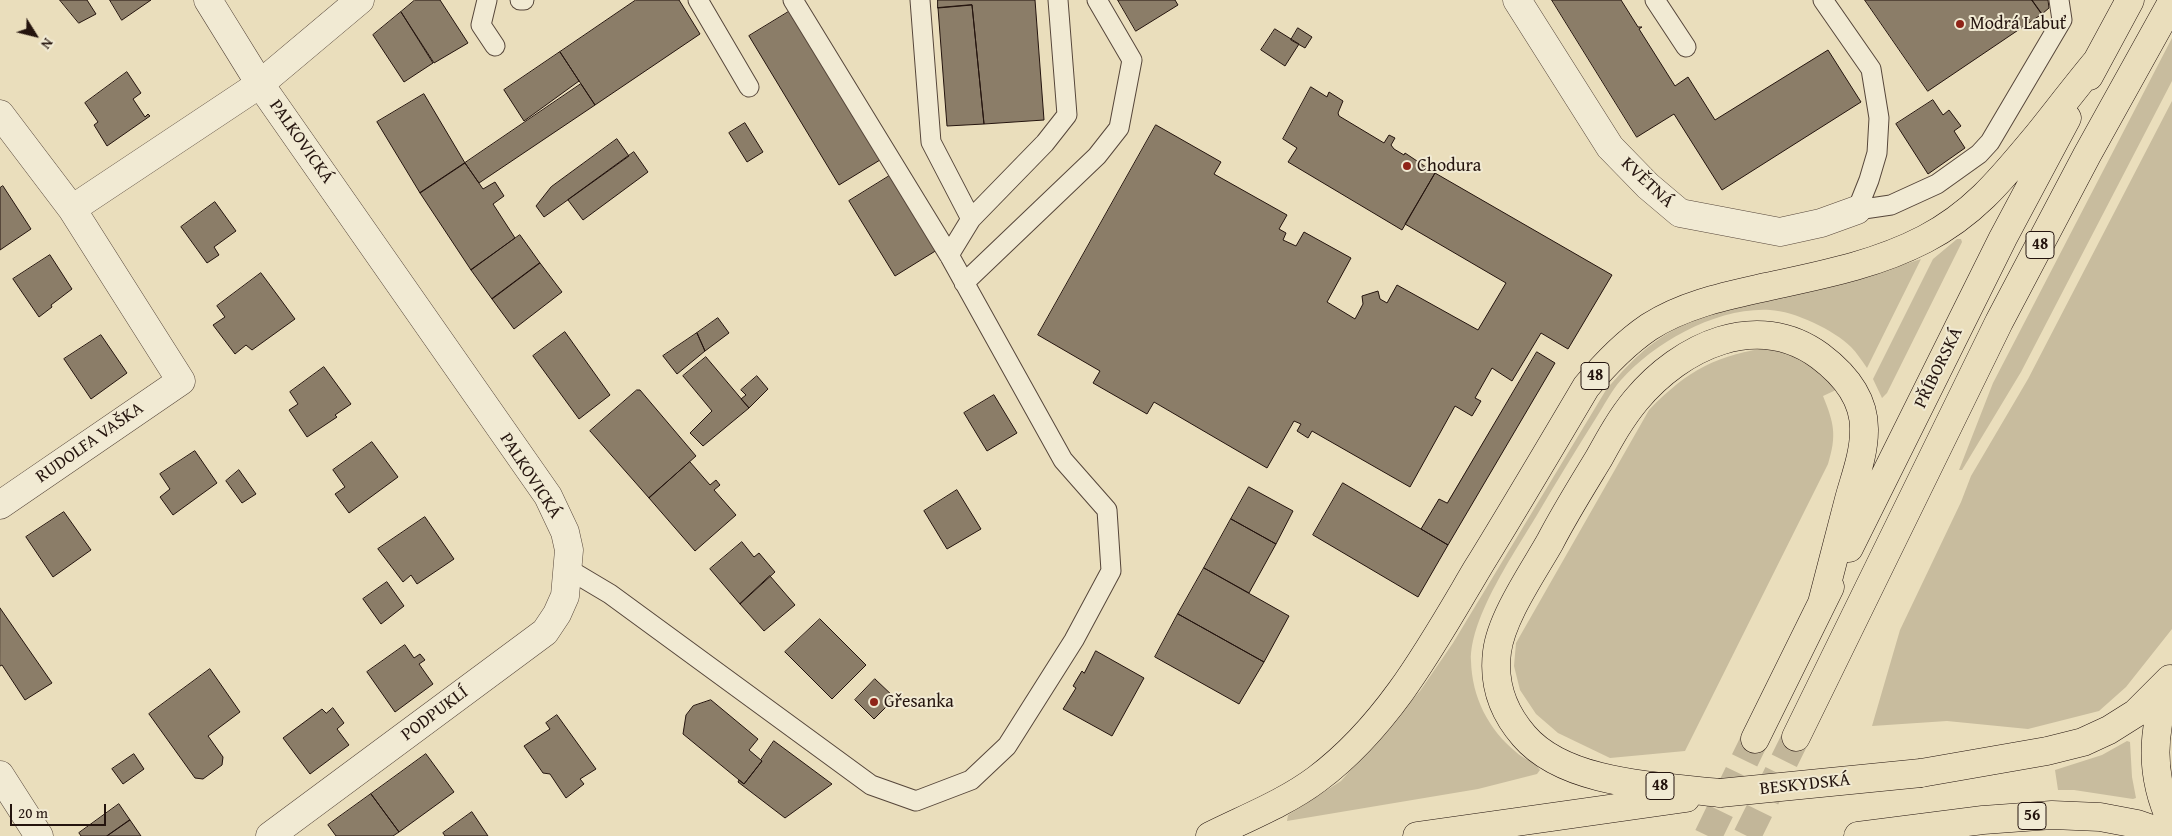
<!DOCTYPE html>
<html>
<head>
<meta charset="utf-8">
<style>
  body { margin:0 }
  #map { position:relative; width:2172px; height:836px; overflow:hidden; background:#eadebc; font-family:"Gentium Book Plus",serif }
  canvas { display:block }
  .north { position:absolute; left:10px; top:10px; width:50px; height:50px; -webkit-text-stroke:4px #f1ead3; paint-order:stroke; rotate:126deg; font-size:14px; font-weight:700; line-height:20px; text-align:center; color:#24140e }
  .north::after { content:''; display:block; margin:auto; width:18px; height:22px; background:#24140e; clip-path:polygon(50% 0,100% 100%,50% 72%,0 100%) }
  .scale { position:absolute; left:10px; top:804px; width:96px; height:22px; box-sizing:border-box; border:2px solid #24140e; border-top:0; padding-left:6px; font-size:15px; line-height:18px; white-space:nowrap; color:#24140e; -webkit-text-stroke:4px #f1ead3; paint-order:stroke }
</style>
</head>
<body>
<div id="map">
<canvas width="2172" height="836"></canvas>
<div class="north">N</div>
<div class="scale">20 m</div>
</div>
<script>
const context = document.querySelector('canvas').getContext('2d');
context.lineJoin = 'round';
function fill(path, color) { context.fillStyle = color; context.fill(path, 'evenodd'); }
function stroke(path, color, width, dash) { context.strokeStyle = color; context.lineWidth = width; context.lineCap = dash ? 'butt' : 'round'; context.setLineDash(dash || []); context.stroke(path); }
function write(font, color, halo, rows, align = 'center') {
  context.font = font + ' "Gentium Book Plus",serif'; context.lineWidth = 4; context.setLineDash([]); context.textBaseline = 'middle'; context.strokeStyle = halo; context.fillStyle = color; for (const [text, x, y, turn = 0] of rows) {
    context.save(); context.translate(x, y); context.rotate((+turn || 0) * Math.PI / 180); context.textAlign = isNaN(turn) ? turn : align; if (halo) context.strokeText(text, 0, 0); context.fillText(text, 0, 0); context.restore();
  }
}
fill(new Path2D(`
  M2172 38V81L2021 372 1962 470H1959L1993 383Z
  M2172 101V629L2126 687 2099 711 2028 729 1947 721 1872 726 1900 630 1961 502 1971 476 2028 379Z
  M1957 239H1961L1962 242 1887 393 1882 398 1873 379 1933 259Z
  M1921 259 1867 368C1862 361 1857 353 1851 347 1834 330 1794 311 1770 310 1717 307 1655 342 1621 380 1611 391 1604 406 1596 418 1576 450 1556 482 1537 515 1515 552 1470 617 1471 661 1472 697 1488 729 1516 752 1523 759 1535 761 1540 770L1537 774 1478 789 1287 821 1288 815 1341 781 1420 691 1453 643 1606 390C1630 362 1648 343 1681 326 1713 308 1752 305 1788 296 1833 286 1877 273 1921 259Z
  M1773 347 1801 355 1820 370 1836 390 1823 396C1834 423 1837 435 1828 464L1685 751 1610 758 1558 733 1536 714 1520 690 1514 666 1516 643 1649 410C1689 369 1716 355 1773 347Z
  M2127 741 2130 742 2132 777 2136 798 2133 799 2074 790H2058L2055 770 2102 755Z`), '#c8bc9e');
const building = new Path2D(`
  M60 0H87L96 14 79 23Z
  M110 0H151L122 20Z
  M415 0H440L468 43 434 63 401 12Z
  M636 0H679L700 34 595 105 560 52Z
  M938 0H1035L1044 120 984 124 972 5 938 8Z
  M1118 0H1175L1178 5 1136 31Z
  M1552 0H1621L1638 27H1642L1639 29 1675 86 1688 77 1715 120 1828 50 1861 102 1722 190 1674 114 1637 137Z
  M1865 0H2032L2042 14 1928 91Z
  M2032 0H2048L2049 8 2042 14Z
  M972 5 984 124 947 126 938 8Z
  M790 11 880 160 839 185 749 36Z
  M401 12 433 63 404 82 373 35Z
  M1298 28 1312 37 1305 48 1291 40Z
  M1275 29 1299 44 1285 66 1261 50Z
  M560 52 579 81 524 121 504 90Z
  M127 72 141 93 133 99 145 117 148 114 150 116 107 146 94 125 98 122 85 103Z
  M581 84 595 105 479 183 465 163Z
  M1311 87 1327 97 1329 92 1343 101 1338 113 1339 116 1384 143 1389 135 1395 138 1391 145 1394 149 1404 155 1405 153 1435 173 1402 230 1288 162 1297 148 1283 139Z
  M424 94 465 163 420 193 377 122Z
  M1933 100 1943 115 1949 110 1961 126 1954 131 1965 148 1928 174 1896 124Z
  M745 123 763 152 747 162 729 133Z
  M1156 125 1221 162 1214 174 1287 215 1279 229 1286 233 1283 240 1296 246 1304 232 1351 258 1327 302 1355 319 1363 304 1362 296 1378 291 1380 299 1387 303 1397 285 1478 330 1506 283 1405 224 1435 173 1612 275 1568 349 1541 333 1512 381 1492 368 1475 398 1481 401 1472 416 1455 406 1410 487 1312 431 1308 438 1297 431 1301 424 1294 421 1267 468 1154 402 1147 414 1093 383 1100 371 1038 335Z
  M617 139 629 156 544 217 536 206 551 187Z
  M634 152 648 172 583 220 568 200Z
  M465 163 483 189 495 182 504 196 493 204 515 238 471 270 420 193Z
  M891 175 937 250 895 276 849 201Z
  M3 186 31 229 0 250V188Z
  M215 202 236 231 214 247 219 255 207 263 181 227Z
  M520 235 540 263 492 299 471 270Z
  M50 255 72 289 51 305 52 307 39 317 13 279Z
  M540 263 562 292 514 329 492 299Z
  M261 273 295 319 252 350 246 345 235 354 213 325 225 317 217 306Z
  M718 318 729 333 705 351 697 333Z
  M565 332 610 395 579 419 533 356Z
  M697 333 705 351 677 374 663 356Z
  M101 335 127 373 91 399 64 359Z
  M1537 352 1555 363 1448 545 1421 529 1439 499 1447 503Z
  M706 357 749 408 703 446 690 433 712 411 683 376Z
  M324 367 351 404 335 415 337 417 307 437 289 410 298 404 290 392Z
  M757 376 768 389 749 408 741 399 746 395 741 390Z
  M637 390H640L696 456 649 498 590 431Z
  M994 395 1017 433 987 451 964 413Z
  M372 442 398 477 349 513 335 494 345 487 333 470Z
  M195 451 217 483 173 515 160 497 170 489 160 474Z
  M690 462 710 485 716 480 720 485 714 490 736 515 695 551 649 498Z
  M239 470 256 494 242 503 226 481Z
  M1343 483 1448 545 1418 597 1313 535Z
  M1249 487 1293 511 1276 544 1231 519Z
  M957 490 981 529 947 549 924 511Z
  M64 512 91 550 53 577 26 537Z
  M425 517 454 559 417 584 411 575 403 582 378 549Z
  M1231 519 1276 544 1249 593 1204 568Z
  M742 542 754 557 759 553 775 572 740 604 710 569Z
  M1204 568 1289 616 1264 662 1178 614Z
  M770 576 795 605 764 631 740 604Z
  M387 582 404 606 381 624 363 599Z
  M0 608 52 683 25 700 2 665 0 666Z
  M1178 614 1264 662 1239 704 1155 657Z
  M820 619 866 665 832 699 785 652Z
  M405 645 414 658 420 654 425 660 419 664 433 684 395 712 367 672Z
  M1096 651 1144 678 1112 736 1063 709 1076 688 1073 686 1082 671 1084 673Z
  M210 669 240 712 208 736 223 757 222 765 203 779 195 778 149 714Z
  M875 679 895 698 874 719 855 700Z
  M711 700 758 739 749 750 762 761 744 784 683 734 686 715 693 706Z
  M333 708 344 723 337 729 349 745 310 774 283 738 322 709 326 713Z
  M557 715 596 769 580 779 584 784 566 798 550 774 543 773 524 746 550 729 546 723Z
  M774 741 832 784 785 818 738 782 739 780 744 784 762 761 761 760Z
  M134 754 144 769 123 784 112 769Z
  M426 754 454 792 399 832 371 794Z
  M371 794 399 832 393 836H336L328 825Z
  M119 804 130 820 107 836H81L79 833Z
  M472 812 488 836H445L443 833Z
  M130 820 141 836H107Z`);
fill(building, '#8b7d68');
stroke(building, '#24140e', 1);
stroke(new Path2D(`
  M1708 836 1755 739
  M1747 836 1796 737`), '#c2b699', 28, [28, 14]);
const service = new Path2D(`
  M487 0 481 25 495 46
  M520 0H524
  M698 0 749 87
  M920 0 931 142 971 219 1045 143 1067 115 1058 0
  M1655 0 1686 47
  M1823 0 1871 69 1879 118 1877 153 1869 180 1857 210
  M1857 210 1891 205 1937 184 1979 154 1990 142 2062 20 2059 0
  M949 255 971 219
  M964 283 1097 156 1119 128 1132 60 1097 0
  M568 569 610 594 871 785 916 801 971 780 1007 746 1074 640 1111 571 1107 510 1063 460 949 255 793 0`);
const minor = new Path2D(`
  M1517 0 1610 147 1648 186 1680 213 1780 232 1821 223 1857 210
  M0 114 72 209 181 381 0 505
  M72 209 260 84 360 0
  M0 775 39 836`);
const tertiary = new Path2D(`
  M208 0 260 84 548 496 565 532 569 550 565 596 557 614 545 632 270 836`);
const primary = new Path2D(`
  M2089 76 2130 0
  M1849 548 2003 238 2067 118
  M2169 682C2152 731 2149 774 2172 823
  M1796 737 1999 322 2087 155 2172 2
  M1755 739 1830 587
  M1921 773 2047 751 2083 742 2109 730 2136 713 2170 679
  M1720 793C1660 786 1566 785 1524 736 1503 712 1493 684 1497 652 1501 618 1533 572 1550 542 1565 513 1582 486 1599 458 1610 438 1621 418 1636 400 1681 346 1757 310 1820 356 1844 374 1865 399 1864 431 1864 454 1855 477 1849 499 1840 534 1831 568 1822 603
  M1210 836C1246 818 1285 803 1317 779 1389 725 1432 645 1477 569 1514 509 1550 448 1586 387 1605 364 1624 344 1649 327 1685 304 1726 296 1766 287 1821 275 1875 265 1925 239 1975 213 2003 177 2038 135 2058 110 2077 85 2097 61
  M1417 836 1686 798
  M1858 836 1983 820 2052 815 2100 817 2137 824 2172 836`);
stroke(service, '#56463a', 21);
stroke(minor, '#56463a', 29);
stroke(tertiary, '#56463a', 29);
stroke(primary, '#24140e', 29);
stroke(service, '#f1ead3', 19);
stroke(minor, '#f1ead3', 28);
stroke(tertiary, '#f1ead3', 28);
stroke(primary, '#eadebc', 28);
const primaryBridge = new Path2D(`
  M1720 793 1921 773`);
stroke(primaryBridge, '#24140e', 29, []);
stroke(primaryBridge, '#eadebc', 28);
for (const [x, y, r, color] of [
  [1960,24,5,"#8f2418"],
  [1407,166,5,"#8f2418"],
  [874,702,5,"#8f2418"]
]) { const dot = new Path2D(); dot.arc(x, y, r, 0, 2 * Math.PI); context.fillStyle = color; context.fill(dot); stroke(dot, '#f1ead3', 2); }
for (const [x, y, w] of [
  [2040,245,28],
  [1595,376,28],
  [1660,786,28],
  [2032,816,28]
]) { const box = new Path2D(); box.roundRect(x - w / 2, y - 13.5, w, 27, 4); context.fillStyle = '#f1ead3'; context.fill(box); stroke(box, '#24140e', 1); }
write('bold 16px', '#24140e', null, [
  ["48",2040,245],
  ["48",1595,376],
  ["48",1660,786],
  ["56",2032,816]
]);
write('18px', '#24140e', '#f1ead3', [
  ["Modrá Labuť",1970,24],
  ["Chodura",1417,166],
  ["Gřesanka",884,702]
], 'left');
write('18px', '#24140e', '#f1ead3', [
  ["PALKOVICKÁ",301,142,55],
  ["KVĚTNÁ",1647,183,43],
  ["PŘÍBORSKÁ",1939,368,-64],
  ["RUDOLFA VAŠKA",90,443,-35],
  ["PALKOVICKÁ",530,476,57],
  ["PODPUKLÍ",435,714,-37],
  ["BESKYDSKÁ",1805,785,-6]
]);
</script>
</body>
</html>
